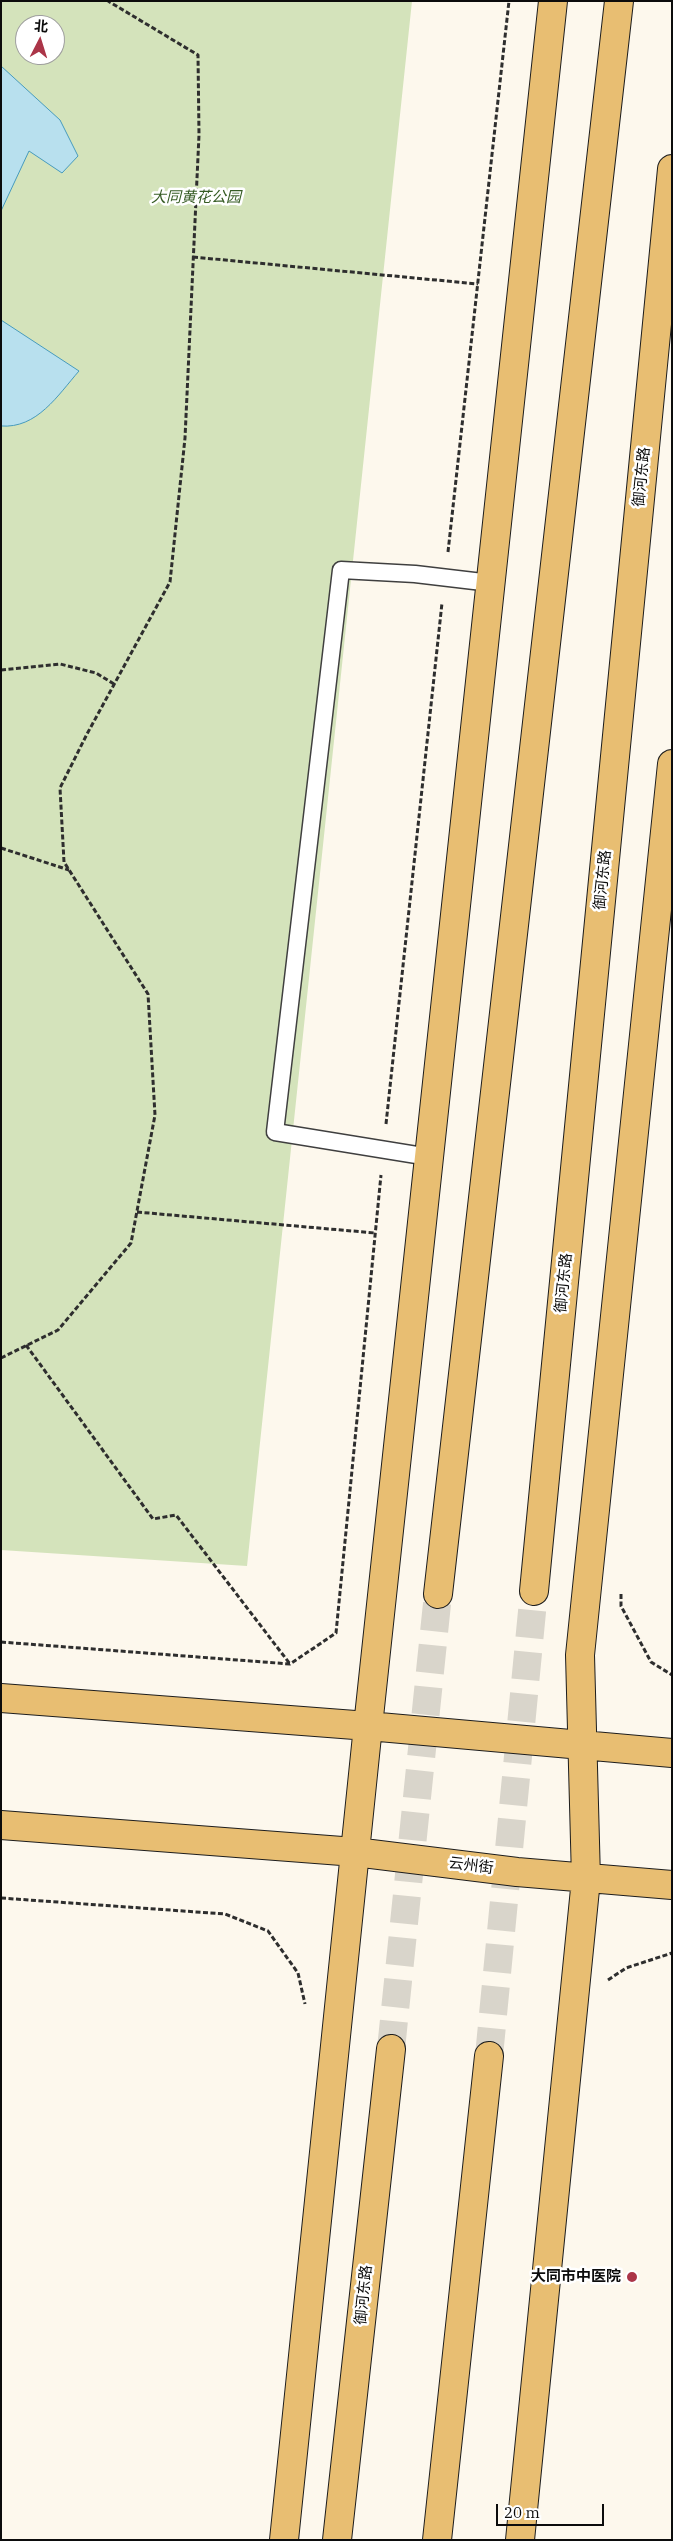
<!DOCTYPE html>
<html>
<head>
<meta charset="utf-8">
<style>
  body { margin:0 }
  #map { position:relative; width:673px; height:2541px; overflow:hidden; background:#fdf8ed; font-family:"IBM Plex Serif","Noto Sans SC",serif }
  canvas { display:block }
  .frame { position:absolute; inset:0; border:2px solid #0c0c0c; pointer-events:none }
  .north { position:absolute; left:15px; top:15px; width:50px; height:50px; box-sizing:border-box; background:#fff; border:1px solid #9e9e9e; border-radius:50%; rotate:5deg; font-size:14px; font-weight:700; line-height:20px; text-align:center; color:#0c0c0c }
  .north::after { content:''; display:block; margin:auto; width:18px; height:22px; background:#ab3548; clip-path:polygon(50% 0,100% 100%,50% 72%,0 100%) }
  .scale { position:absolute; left:496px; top:2504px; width:108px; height:22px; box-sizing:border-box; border:2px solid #0c0c0c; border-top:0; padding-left:6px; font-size:15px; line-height:18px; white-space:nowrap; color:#0c0c0c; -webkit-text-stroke:4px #fff; paint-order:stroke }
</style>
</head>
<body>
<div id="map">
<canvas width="673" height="2541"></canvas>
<div class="frame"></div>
<div class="north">北</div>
<div class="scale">20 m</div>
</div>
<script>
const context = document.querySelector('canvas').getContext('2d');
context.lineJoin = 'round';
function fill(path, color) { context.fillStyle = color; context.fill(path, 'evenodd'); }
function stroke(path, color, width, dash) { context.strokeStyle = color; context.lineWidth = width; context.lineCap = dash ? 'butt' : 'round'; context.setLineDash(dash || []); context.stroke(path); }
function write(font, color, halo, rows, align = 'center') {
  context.font = font + ' "IBM Plex Serif","Noto Sans SC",serif'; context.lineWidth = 5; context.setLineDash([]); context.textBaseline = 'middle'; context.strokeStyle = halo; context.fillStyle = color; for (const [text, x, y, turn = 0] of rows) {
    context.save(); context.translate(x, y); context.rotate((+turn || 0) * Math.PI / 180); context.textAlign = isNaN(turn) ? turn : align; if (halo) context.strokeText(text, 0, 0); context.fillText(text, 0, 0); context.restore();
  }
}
fill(new Path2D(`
  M1 1H412L247 1566 1 1550ZM25 25H55V55H25Z`), '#d4e3bb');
const water = new Path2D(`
  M1 66 60 120 78 156 62 173 29 151 1 211Z
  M1 320 79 371C58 395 37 429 1 426Z`);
fill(water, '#b8e0ee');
stroke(water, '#479bbd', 1);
stroke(new Path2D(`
  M391 2049 438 1594
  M489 2056 534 1591`), '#d9d5cb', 28, [28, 14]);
const lane = new Path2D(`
  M429 1157 275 1132 341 570 415 574 491 583`);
const primary = new Path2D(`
  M534 1591 672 169
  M438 1594 619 1
  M1 1698 368 1726 672 1753
  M1 1825 355 1852 517 1872 672 1885
  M284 2540 368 1726 553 1
  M337 2540 391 2049
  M437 2540 489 2056
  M520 2540 586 1879 580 1655 672 764`);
stroke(lane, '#3f3f3f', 19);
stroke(primary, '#1d1d1d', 30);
stroke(new Path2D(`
  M193 257 478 284
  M448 552 509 1
  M1 670 60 664 96 673 114 684
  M1 848 69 870
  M386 1124 442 603
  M137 1212 375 1233
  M26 1345 153 1519 176 1515 290 1664
  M1 1358 58 1330 131 1243 155 1115 148 994 64 862 60 788 87 734 170 582 185 438 199 135 198 55 108 1
  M621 1594V1606L651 1662 672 1675
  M1 1642 290 1664 336 1633 381 1175
  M1 1898 225 1914 268 1931 298 1973 305 2004
  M608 1980 626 1968 672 1953`), '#2e2e2e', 3, [5, 2.5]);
stroke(lane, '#fff', 16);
stroke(primary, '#e8be72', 28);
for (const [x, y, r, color] of [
  [632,2277,6,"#ab3548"]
]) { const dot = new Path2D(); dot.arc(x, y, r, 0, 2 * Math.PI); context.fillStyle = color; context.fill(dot); stroke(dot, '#fff', 2); }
write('italic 15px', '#365c24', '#fff', [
  ["大同黄花公园",196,198]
]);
write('15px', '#0c0c0c', '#fff', [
  ["御河东路",642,477,-84],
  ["御河东路",603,880,-84],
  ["御河东路",564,1283,-84],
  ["云州街",471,1866,7],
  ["御河东路",364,2295,-84]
]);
write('bold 15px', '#0c0c0c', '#fff', [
  ["大同市中医院",621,2277]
], 'right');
</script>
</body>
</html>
